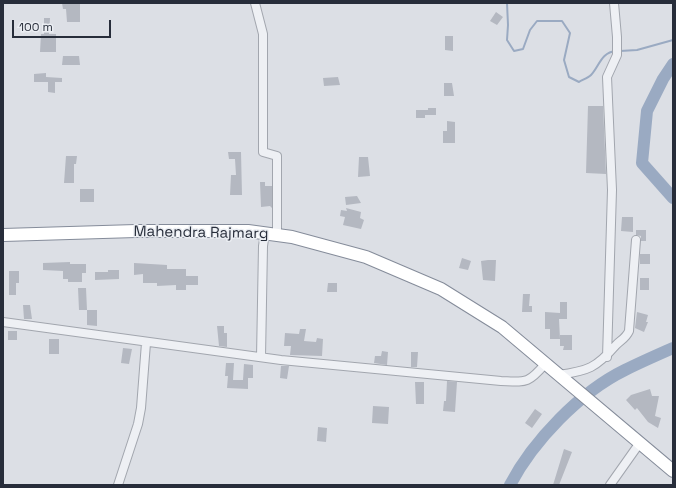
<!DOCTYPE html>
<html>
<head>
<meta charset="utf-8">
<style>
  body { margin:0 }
  #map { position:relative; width:676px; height:488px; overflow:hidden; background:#dcdfe5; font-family:"Space Grotesk",sans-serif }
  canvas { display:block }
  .frame { position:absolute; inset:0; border:4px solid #272d3a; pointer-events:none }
  .scale { position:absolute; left:12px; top:20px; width:99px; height:18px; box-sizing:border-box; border:2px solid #272d3a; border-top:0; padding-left:5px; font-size:12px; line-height:14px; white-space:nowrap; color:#272d3a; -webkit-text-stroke:3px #ebeef3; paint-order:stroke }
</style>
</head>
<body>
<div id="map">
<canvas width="676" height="488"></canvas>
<div class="frame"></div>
<div class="scale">100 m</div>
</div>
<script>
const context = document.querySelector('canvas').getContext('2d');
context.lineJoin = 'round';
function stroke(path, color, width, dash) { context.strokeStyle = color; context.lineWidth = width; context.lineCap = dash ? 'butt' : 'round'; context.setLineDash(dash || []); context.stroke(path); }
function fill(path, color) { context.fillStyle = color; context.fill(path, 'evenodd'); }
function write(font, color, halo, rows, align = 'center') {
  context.font = font + ' "Space Grotesk",sans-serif'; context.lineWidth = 3; context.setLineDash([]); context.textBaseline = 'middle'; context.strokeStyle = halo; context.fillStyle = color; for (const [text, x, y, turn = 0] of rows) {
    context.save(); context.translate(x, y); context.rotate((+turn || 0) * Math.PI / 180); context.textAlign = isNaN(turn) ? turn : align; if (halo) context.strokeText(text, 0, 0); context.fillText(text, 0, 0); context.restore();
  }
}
stroke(new Path2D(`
  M507 3 508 25 507 40 514 51 523 49 530 30 537 21H562L570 33 564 60 569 77 579 82C582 80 588 78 591 75 599 67 601 52 616 51
  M620 51 637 50 673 40`), '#9aaac2', 2);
stroke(new Path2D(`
  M673 64 663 79 647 111 642 163 673 198
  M510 485C533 441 580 392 625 370 641 362 657 355 673 348`), '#9aaac2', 12);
fill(new Path2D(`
  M62 3H80V22H67L66 9H63Z
  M496 12 503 17 497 25 490 21Z
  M44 18H50L49 34H56V52H40L41 34H44Z
  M445 36H453V51L445 50Z
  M63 56H79L80 65H62Z
  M46 73V77L62 78V82H55V93L48 92V82H34V74Z
  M338 77 340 85 324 86 323 78Z
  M444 83H452L454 96H444Z
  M588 106H603L606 174 586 173Z
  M428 108H436V115H425V118H416V110H428Z
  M447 121 455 122V143H443V131H447Z
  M228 152H241L242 195H230L231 175H236L235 159H229Z
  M66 156H77L76 164H74V183H64Z
  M359 157H368L370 176 358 177Z
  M260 182H265V186H272V208L270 206 261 207Z
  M80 189H94V202H80Z
  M357 196 361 203 346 205 345 197Z
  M346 208 361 212 360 218 364 220 361 229 343 225 345 217 340 216 341 210 347 211Z
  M622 217H633V232L621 231Z
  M636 230H646V241H641V236L636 235Z
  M640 254H650V264H640Z
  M462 258 471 261 468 270 459 268Z
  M488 260H496L495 281 483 280 481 261Z
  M70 262V264H86V273H82V282H68V279H63V271L43 270V263Z
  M134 263 167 265V269H186V276H198V285H186V290H176V285L157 286V283H143V274L134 275Z
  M108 270H119V279L95 280V272H108Z
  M9 271H19V283H16V295H9Z
  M640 278H649V290H640Z
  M328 283H337V292H327Z
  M78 288H86L87 310H79Z
  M523 294H530L529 306H532V312H522Z
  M560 302H567V319H559L560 339H550V329H545V312L560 313Z
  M23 305H30L32 319H24Z
  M87 310H97V326L87 325Z
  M637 312 648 315 646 322H648L644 332 635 328Z
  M217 326H224V333H227V347L219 346Z
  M300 329H306L304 341 316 342 317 338 323 339 322 356 290 355 291 346H284L285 333 299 334Z
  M8 331H17V340H8Z
  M560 335H572V350H563L564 346H560Z
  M49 339H59V354H49Z
  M123 348 132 349 129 364 121 363Z
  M382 351 388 352 387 365 374 363 375 356H381Z
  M411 352H418L417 367H411Z
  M226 363H234L233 380H243L244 364 253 365V378H248V389L227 388 228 376H225Z
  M281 366H289L287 379 280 378Z
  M447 381 457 382 455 412 443 411 444 401H446Z
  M415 382H424V404H416Z
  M650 389 652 396H659L655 416 661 418 658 428 648 422 637 408 635 410 626 400 631 395Z
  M373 406 389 407 388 424 372 423Z
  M535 409 542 414 532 428 525 423Z
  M318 427 327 428 326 442 317 441Z
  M564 449 572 452 559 485H553Z`), '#b4b8c1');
const minor = new Path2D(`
  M255 3 263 34V152L277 156V235
  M3 322 281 360 501 381C526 382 528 384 545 364
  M261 357 263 246 265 233
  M607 357 612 190 607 77 617 55V37L614 3
  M558 375C588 371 596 368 616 345 621 340 626 338 629 331L636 240
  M118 485 138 424 141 408 146 343
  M610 485 639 444`);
const highway = new Path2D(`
  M3 235 136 231H248L292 237 366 257 441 289 502 327 673 471`);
stroke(minor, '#a2a6ae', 10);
stroke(highway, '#858c9a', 14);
stroke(minor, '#eef0f4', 8);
stroke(highway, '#fff', 12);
write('15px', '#272d3a', '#ebeef3', [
  ["Mahendra Rajmarg",201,233,1]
]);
</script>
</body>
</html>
